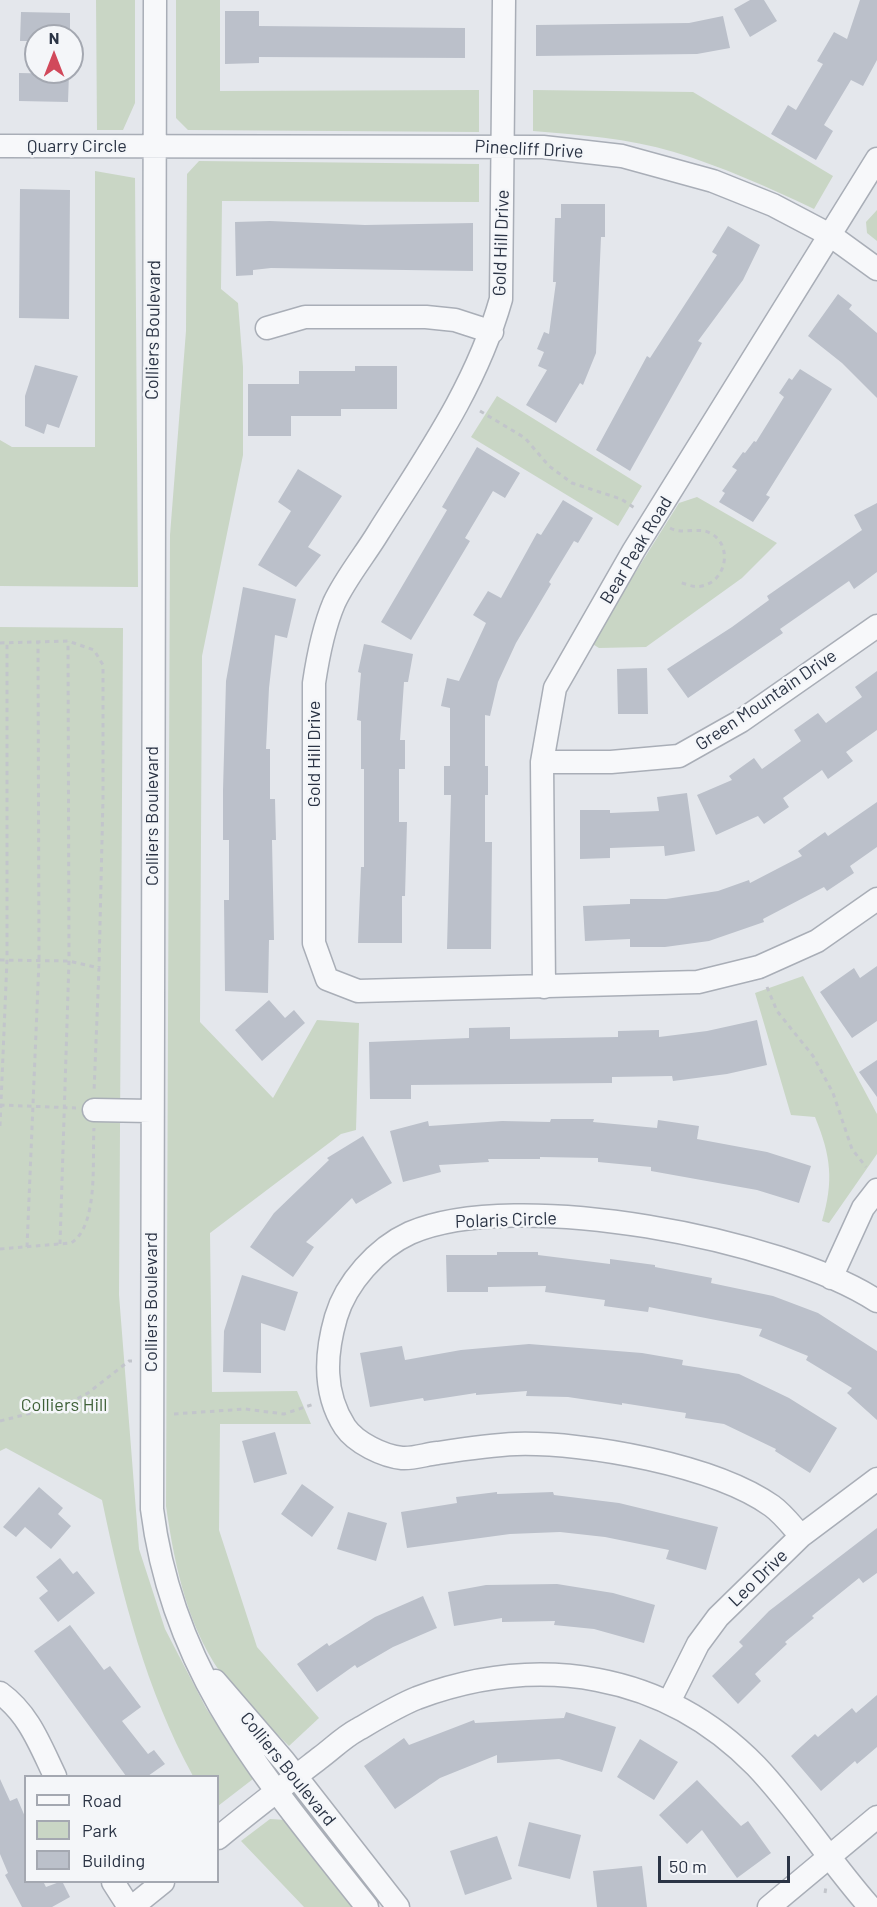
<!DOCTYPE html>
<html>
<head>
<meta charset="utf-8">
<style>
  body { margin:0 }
  #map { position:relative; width:877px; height:1907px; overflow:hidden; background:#e4e7ec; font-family:Barlow,sans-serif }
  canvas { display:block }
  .legend { position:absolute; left:24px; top:1775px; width:195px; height:108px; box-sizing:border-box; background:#f4f6f9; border:2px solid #a4a8b1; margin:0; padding:8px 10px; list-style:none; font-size:18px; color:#2b3445 }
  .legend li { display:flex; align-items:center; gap:12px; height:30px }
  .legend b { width:30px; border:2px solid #a4a8b1 }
  .north { position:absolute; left:24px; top:24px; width:60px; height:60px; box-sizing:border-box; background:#f4f6f9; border:2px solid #a4a8b1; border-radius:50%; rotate:0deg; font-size:16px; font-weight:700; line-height:24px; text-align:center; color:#2b3445 }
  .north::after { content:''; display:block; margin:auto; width:21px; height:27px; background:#d1495b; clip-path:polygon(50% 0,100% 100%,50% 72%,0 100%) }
  .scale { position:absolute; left:658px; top:1856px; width:132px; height:27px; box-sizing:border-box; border:3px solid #2b3445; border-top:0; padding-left:8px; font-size:18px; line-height:21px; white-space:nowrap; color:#2b3445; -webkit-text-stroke:4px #f4f6f9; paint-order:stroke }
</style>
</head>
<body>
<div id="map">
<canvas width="877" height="1907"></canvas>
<ul class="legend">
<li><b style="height:8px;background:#f7f8fa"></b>Road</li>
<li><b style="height:16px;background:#c9d6c5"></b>Park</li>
<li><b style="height:16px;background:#bbc0ca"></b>Building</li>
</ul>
<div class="north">N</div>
<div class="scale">50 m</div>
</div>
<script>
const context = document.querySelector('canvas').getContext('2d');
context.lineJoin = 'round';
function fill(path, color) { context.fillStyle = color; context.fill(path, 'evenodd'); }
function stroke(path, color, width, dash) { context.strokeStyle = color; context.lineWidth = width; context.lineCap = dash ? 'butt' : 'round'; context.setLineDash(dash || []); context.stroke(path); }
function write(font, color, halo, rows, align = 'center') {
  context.font = font + ' Barlow,sans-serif'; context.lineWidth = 5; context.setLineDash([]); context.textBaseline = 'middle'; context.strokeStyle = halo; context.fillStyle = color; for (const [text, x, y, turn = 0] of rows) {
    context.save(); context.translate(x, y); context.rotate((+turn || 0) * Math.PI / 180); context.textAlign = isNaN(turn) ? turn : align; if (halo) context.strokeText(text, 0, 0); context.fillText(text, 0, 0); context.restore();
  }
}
fill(new Path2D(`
  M96 0H135V103L123 130H97Z
  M176 0H220V91L479 90V132L188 130 176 118Z
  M533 90 693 92 833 176 814 209C768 187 723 167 674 152 628 138 580 135 533 131Z
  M199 161 479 164V202L222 201 221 289 238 303 243 367V455L202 656 200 1022 273 1098 317 1020 359 1023 356 1130 341 1134 210 1233 212 1392 297 1391 311 1424H220L219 1530 257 1647 319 1718 289 1746C269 1726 246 1706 228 1683 188 1631 175 1568 166 1506L170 535 186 331 187 174Z
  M95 171 135 178 138 587 0 586V440L12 447H95Z
  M877 210V241L867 233 866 222Z
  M497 396 642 486 618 526 471 437Z
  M697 497 777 543 742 578 646 647 599 648 591 643 679 503Z
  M0 627 123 628 119 1295 139 1549 165 1629 206 1708 253 1779 218 1806V1776H193C146 1690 122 1596 102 1500L6 1448 0 1451Z
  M803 976 877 1114V1154L829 1223 822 1221C834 1181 831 1156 815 1117L791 1115 755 993Z
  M270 1819 287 1820 357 1907H304L241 1841Z`), '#c9d6c5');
fill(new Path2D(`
  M750 0H764L777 21 750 37 734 9Z
  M860 0H877V60L863 86 851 80 824 125 833 131 816 160 771 134 788 105 796 110 823 64 817 61 834 32 847 39Z
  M225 11H259V26L465 28V58L259 57V63L225 64Z
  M21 12 70 13V36H36V41H20Z
  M723 16 730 48 697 54 536 56V25L689 23Z
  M19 73 69 74 68 102 19 101Z
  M20 189 70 190 69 319 19 318Z
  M561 204H605V237H601L596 353 583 385 580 383 556 423 526 405 547 370 538 366 544 352 537 349 544 332 549 334 556 282H553L555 218H561Z
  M270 221 365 225 473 223V271L271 268 253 270V275L236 276 235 222Z
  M728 226 760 245 743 280 698 341 702 343 630 471 596 450 647 356 650 358 717 255 712 252Z
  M838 294 852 305 849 309 877 333V398L842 363 808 336Z
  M35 365 78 376 59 428 47 424 44 434 25 426V396Z
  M355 366H397V409H341V416H291V436H248V384H299V371H355Z
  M800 369 832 389 766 495 770 497 753 522 719 502 725 493 722 491 737 470 732 467 743 452 745 453 754 441 756 442 784 397 779 393 789 378 792 380Z
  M477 447 520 473 505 498 493 491 465 538 470 541 411 640 381 622 447 510 442 507Z
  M298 469 342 496 308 547 321 555 296 587 258 565 291 511 278 502Z
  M563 500 593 518 578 543 574 541 549 582 551 584 516 643 498 682 490 716 485 715V766H488V795H485V842H492L491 949H447L451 795H444V766H450V708L441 706 447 678 459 681 486 623 473 615 488 591 501 598 537 533 541 535Z
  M877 503V572L854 589 849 581 780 629 783 633 688 698 667 669 732 627 769 600 767 596 862 530 854 515Z
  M243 587 296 599 287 638 275 635 269 688 266 749H270V799H275L276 840H272L274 940H269L268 993 225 991 224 900H229V840H223V790L226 681Z
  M364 644 413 654 408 682H404L400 740H405V769H399V822H407L405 896H402V943H358L361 867H364V769H361V721L357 720 361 673 358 672Z
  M647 668 648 714H618L617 669Z
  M877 671V730L846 752 853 761 828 779 822 770 783 798 789 807 764 824 758 816 716 835 697 795 732 780 729 776 754 758 762 769 801 741 794 730 818 713 826 723 862 697 855 687Z
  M687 793 695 851 665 856 664 846 610 848V858L580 859V810H610V813L659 811 657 797Z
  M877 802V847L850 866 854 873 827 891 824 887 763 919 764 922 709 941 665 947H630V939L585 941 583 906 630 904V899H666L718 891 749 880 750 883 802 856 798 851 825 832 828 836Z
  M877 966V1021L852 1038 820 992 854 968 860 978Z
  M269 1000 285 1018 294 1010 305 1023 262 1061 235 1030Z
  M757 1020 767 1065 727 1074 673 1081 672 1076 612 1077V1083L411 1085V1099H370L369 1042 469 1038V1028L510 1027V1039L618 1037V1031L659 1030V1037L707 1031Z
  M877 1060V1097L859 1072Z
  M551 1119H594L593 1122 657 1128 658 1120 699 1126 697 1139 767 1152 811 1166 799 1203 757 1190 651 1171V1167L598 1162V1158L540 1157V1159H488L489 1162 439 1165 441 1172 403 1182 390 1131 428 1121 429 1126 502 1121 550 1122Z
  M363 1136 392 1183 356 1204 352 1198 306 1242 314 1247 293 1277 250 1247 274 1213 329 1160 327 1158Z
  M497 1252H538V1255L610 1264V1259L655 1265V1267L712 1278 711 1283 773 1296 818 1313 877 1351V1420L847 1393 852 1388 806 1360 808 1356 759 1336 762 1329 649 1307 648 1312 604 1306 605 1300 545 1292 546 1286 488 1287V1292H447L446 1255H497Z
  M242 1275 298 1292 285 1331 261 1323V1373L223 1372 224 1331Z
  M529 1344 642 1353 683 1360 682 1365 739 1374 789 1398 837 1428 810 1473 775 1451 776 1449 724 1424 685 1418 686 1413 622 1403V1405L568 1397 526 1396 527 1391 476 1395V1393L424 1401 423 1398 370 1407 360 1353 402 1346 405 1360 461 1350Z
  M275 1432 287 1474 254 1483 242 1441Z
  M302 1484 334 1507 312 1537 281 1514Z
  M39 1487 63 1508 58 1514 71 1526 51 1549 25 1527 16 1537 3 1527Z
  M497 1492V1494L553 1492 554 1495 619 1503 718 1527 706 1570 666 1559 669 1550 605 1537 560 1532 510 1534 407 1548 401 1512 457 1503 456 1497Z
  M348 1512 387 1523 376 1561 337 1549Z
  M877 1528V1573L863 1583 859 1578 812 1616 814 1618 785 1642 787 1644 755 1674 761 1681 738 1704 712 1676 743 1646 739 1642 769 1611Z
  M60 1558 73 1574 77 1571 95 1593 58 1622 39 1598 48 1591 36 1577Z
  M557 1584 613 1593 655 1605 644 1643 594 1629 554 1625 555 1621 502 1622V1618L454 1626 448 1592 486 1585Z
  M423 1596 437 1628 393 1647 357 1668 355 1665 317 1692 297 1664 327 1643 329 1646 375 1617Z
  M70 1625 104 1670 110 1666 141 1707 122 1721 148 1754 154 1750 165 1764 148 1776H126L34 1651Z
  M877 1695V1747L857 1764 855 1761 821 1791 791 1756 815 1734 818 1737 852 1708 856 1713Z
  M566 1712 616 1727 602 1772 559 1759 497 1763V1755L440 1778 395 1809 364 1766 404 1738 409 1745 474 1720 475 1723 564 1718Z
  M640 1739 678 1762 654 1800 617 1777Z
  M0 1779 10 1801 17 1798 26 1819V1881H43L46 1887 62 1881 70 1897 52 1907H22L5 1875 8 1873 0 1854Z
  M697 1780 741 1826 748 1821 771 1853 737 1878 702 1830 687 1844 659 1815Z
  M529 1822 581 1835 570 1879 518 1866Z
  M497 1836 512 1879 465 1895 450 1851Z
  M642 1866 647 1907H597L593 1871Z`), '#bbc0ca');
const minor = new Path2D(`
  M155 0 152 1509C173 1676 267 1780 367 1907
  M504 0 501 299C476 387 426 457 378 533 364 556 345 579 334 603 323 629 318 656 314 683V943L327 979 358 991 698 982 759 967 817 941 877 899
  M0 146 543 147 622 156 713 181 773 205 830 235 877 269
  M267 328 305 317H426L455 320 492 332
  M542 762H611L679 756 741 721 877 626
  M544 987 542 762 555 688 634 550 877 159
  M94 1110 151 1111
  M831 1278 863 1208 877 1190
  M801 1536C792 1526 783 1514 772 1506 714 1465 586 1442 516 1444 490 1445 464 1449 438 1453 427 1454 413 1459 402 1458 383 1456 356 1443 345 1427 323 1393 325 1355 336 1317 346 1283 377 1248 410 1233 516 1187 782 1239 877 1301
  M215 1681 284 1761 398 1907
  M0 1693C29 1714 40 1745 55 1776
  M669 1702 698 1644 718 1617 801 1536 877 1479
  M218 1838C252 1810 286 1784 321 1757 333 1748 344 1737 357 1730 376 1719 397 1706 417 1698 538 1653 664 1672 756 1766 797 1809 830 1862 870 1907
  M113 1882 129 1907
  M132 1907 163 1882
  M769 1907 877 1817`);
stroke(minor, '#a9aeb7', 25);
stroke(new Path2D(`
  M480 411 525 438 549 466 572 483 621 499 636 509
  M670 528C682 535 699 526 712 534 733 547 726 581 702 586 694 588 686 584 679 582
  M0 643 68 641 94 650 103 665V798L99 967
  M0 960 69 961 99 968 94 1092
  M767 987 777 1011 813 1056 833 1093 852 1149 866 1167
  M0 1105 76 1108
  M0 1126 7 960V643
  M60 1244 69 961 68 641
  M27 1247 39 961 38 643
  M0 1249 71 1243C99 1226 92 1158 94 1128
  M174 1414 245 1409 284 1414 314 1404
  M0 1421 67 1404 88 1393 129 1361H132
  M825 1893 826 1887`), '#c2c5cb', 3, [4.5, 4.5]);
stroke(minor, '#f7f8fa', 22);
write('18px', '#2b3445', '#f4f6f9', [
  ["Quarry Circle",77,146],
  ["Pinecliff Drive",529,149,3],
  ["Gold Hill Drive",501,243,-88],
  ["Colliers Boulevard",153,330,-89],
  ["Bear Peak Road",636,550,-59],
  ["Green Mountain Drive",766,700,-34],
  ["Gold Hill Drive",314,754,-90],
  ["Colliers Boulevard",152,816,-90],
  ["Polaris Circle",506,1220,-2],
  ["Colliers Boulevard",151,1302,-90],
  ["Leo Drive",758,1578,-44],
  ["Colliers Boulevard",288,1769,51]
]);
write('18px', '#3f6138', '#f4f6f9', [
  ["Colliers Hill",64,1405]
]);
</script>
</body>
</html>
